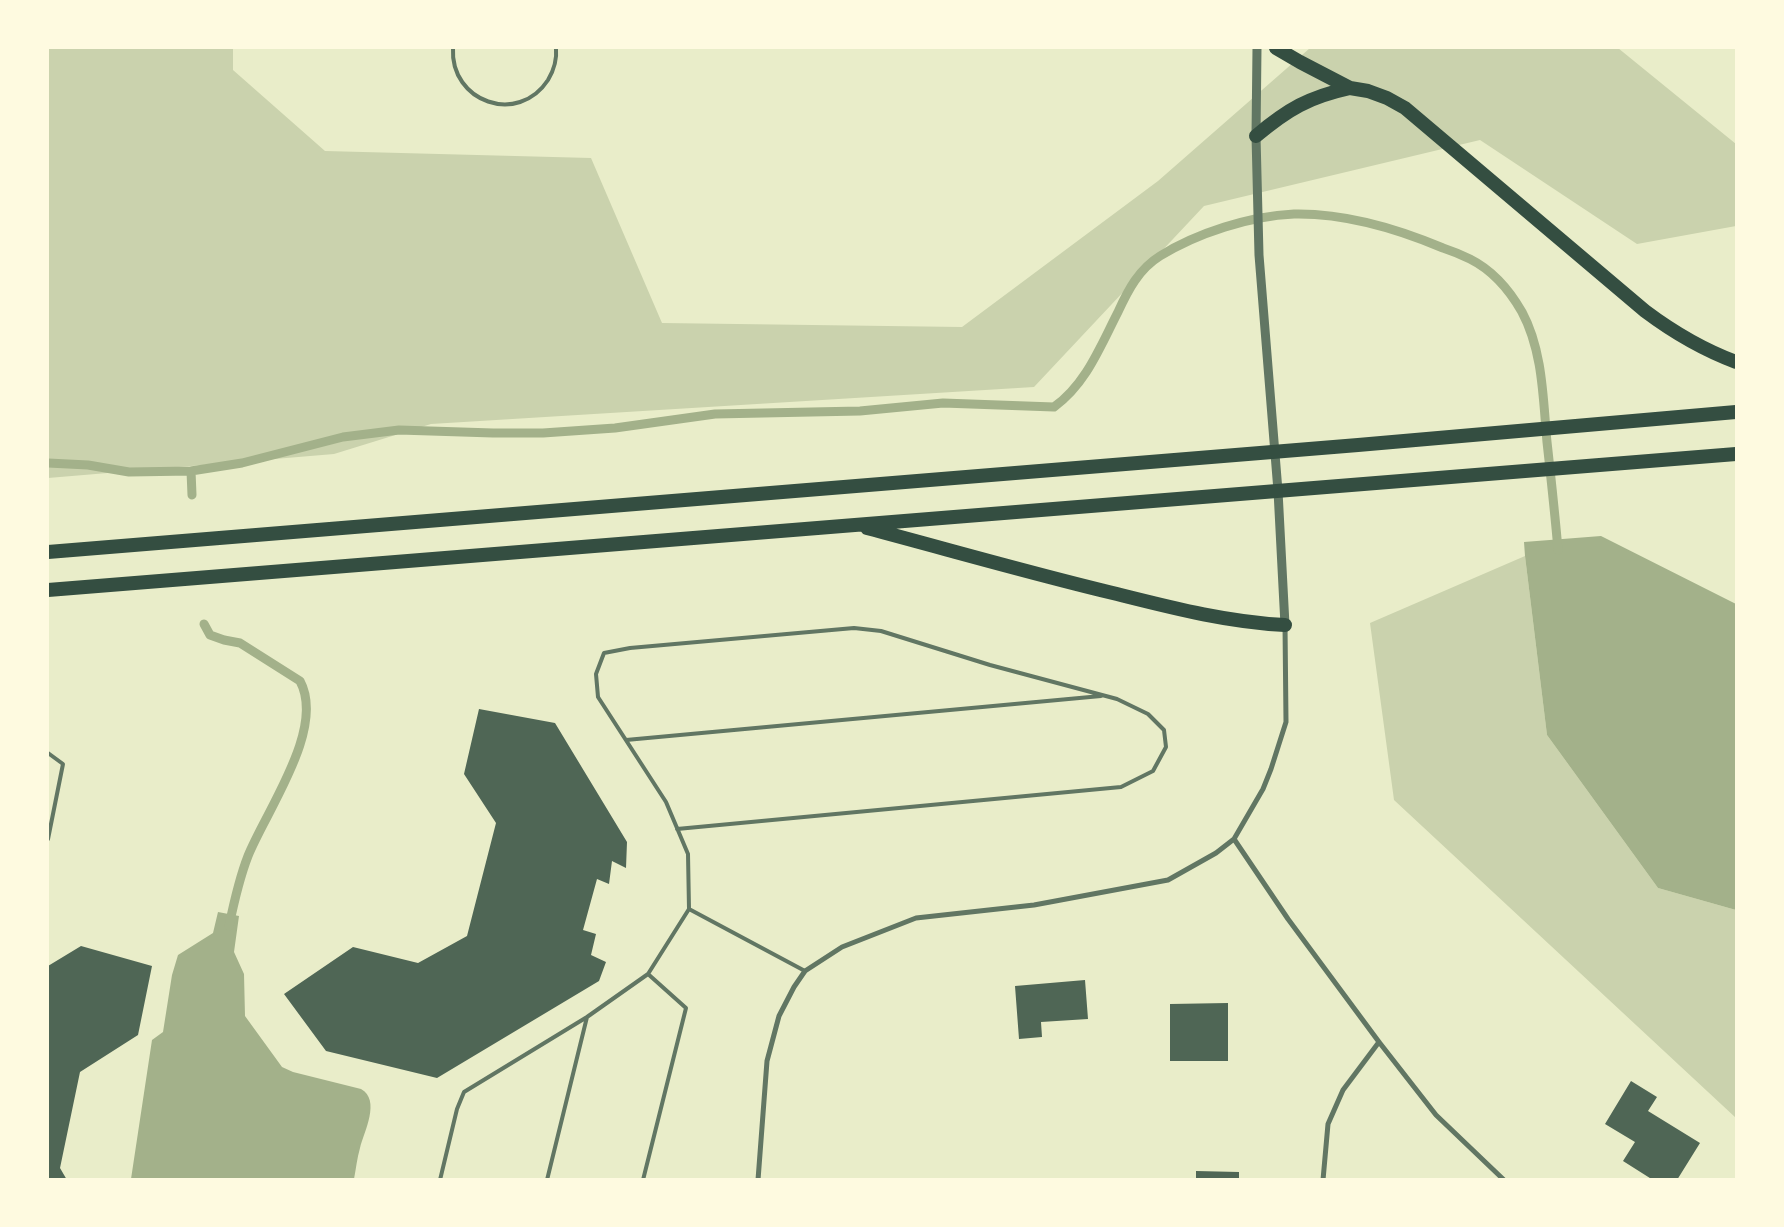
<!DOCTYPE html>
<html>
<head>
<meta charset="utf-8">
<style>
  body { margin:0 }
  #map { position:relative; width:1784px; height:1227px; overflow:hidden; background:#e9edc9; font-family:Literata,serif }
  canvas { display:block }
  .frame { position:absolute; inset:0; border:49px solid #fefae0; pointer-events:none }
</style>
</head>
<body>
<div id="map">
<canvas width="1784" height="1227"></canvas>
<div class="frame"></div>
</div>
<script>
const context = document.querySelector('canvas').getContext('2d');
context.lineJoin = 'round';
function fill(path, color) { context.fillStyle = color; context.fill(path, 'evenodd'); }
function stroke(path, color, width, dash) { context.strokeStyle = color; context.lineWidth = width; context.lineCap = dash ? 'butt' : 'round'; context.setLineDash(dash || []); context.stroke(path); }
fill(new Path2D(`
  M48 48H233V70L325 151 591 158 662 323 962 327 1158 181 1310 48H1618L1736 144V226L1637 244 1480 140 1204 206 1034 387 431 424 334 454 48 478Z
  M1525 556 1547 735 1658 888 1736 910V1118L1394 800 1370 623Z`), '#cad2ad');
fill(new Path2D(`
  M1601 536 1736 604V910L1658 888 1547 735 1525 556 1524 542Z
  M218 912 239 916 234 952 244 974 245 1016 282 1067 293 1072 361 1089C381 1100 364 1132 360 1148 357 1158 356 1169 354 1179H131L152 1040 163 1032 172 975 178 955 213 933Z`), '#a3b18a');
stroke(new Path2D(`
  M48 463 88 465 129 472 191 471 242 463 343 437 399 430 493 433H543L615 428 715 414 860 411 943 403 1054 407C1086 384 1100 347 1118 312 1128 290 1139 269 1160 256 1197 233 1250 216 1294 214 1344 213 1398 229 1443 248 1452 251 1462 255 1470 259 1492 270 1510 291 1522 312 1543 351 1543 399 1547 442 1551 478 1555 514 1558 550
  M191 471 192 495
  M204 624 210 635 224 640 240 643 300 681C326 729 266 811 248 856 239 879 234 902 229 926`), '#a3b18a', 9);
fill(new Path2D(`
  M479 709 555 723 627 842 626 868 612 861 609 884 597 879 583 930 596 934 591 955 606 962 599 981 437 1078 326 1051 284 994 353 947 418 963 467 936 496 823 464 774Z
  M81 946 152 966 138 1035 80 1072 60 1168 67 1180H48V966Z
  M1085 980 1088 1019 1041 1022 1042 1037 1019 1039 1015 986Z
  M1228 1003V1061H1170V1004Z
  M1631 1081 1657 1097 1648 1111 1700 1143 1677 1180H1653L1623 1161 1635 1142 1605 1124Z
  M1196 1171 1239 1172V1180H1196Z`), '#4f6655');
stroke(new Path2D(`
  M453 48C450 102 518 126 548 80 554 70 557 59 556 48
  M626 740 1101 696
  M48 753 63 764 48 839
  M689 909 805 971
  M440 1180 457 1109 464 1092 587 1017 648 974 689 909 688 854 666 802 598 697 596 674 604 653 630 648 854 628 881 631 990 665 1117 699 1148 714 1164 730 1166 747 1153 771 1121 787 677 829
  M547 1180 587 1017
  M643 1180 686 1008 648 974`), '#617663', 4);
stroke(new Path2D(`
  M1234 839 1288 919 1379 1042 1436 1115 1504 1180
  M758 1180 767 1061 779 1016 794 987 805 971 842 947 916 918 1034 905 1168 880 1216 853 1234 839 1263 789 1271 769 1286 722 1285 625
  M1323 1180 1328 1124 1343 1090 1379 1042`), '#617663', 5);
stroke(new Path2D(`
  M1257 48 1256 136 1259 255 1278 491 1285 625`), '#617663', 9);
stroke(new Path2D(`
  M1276 48 1300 62 1350 88 1368 91 1387 98 1405 108 1645 311C1673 332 1704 350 1736 362
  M1256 136C1288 109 1309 97 1350 88
  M867 528C950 550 1033 574 1117 594 1173 608 1227 622 1285 625
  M48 552 1358 445 1736 412
  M48 590 1736 454`), '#344e41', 14);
</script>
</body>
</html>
